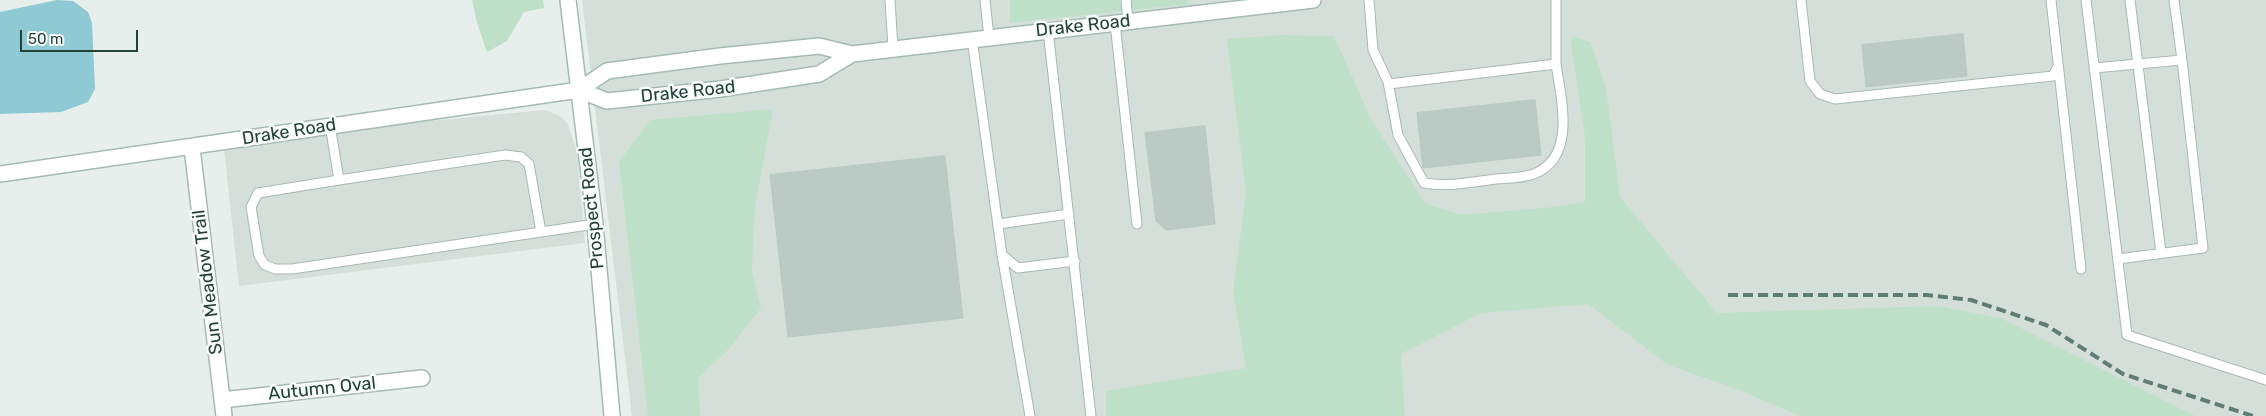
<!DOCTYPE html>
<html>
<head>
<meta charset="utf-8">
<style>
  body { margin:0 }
  #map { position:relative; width:2266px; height:416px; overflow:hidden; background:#e6efeb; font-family:Rubik,sans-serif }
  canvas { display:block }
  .scale { position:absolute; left:20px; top:30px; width:118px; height:22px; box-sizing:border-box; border:2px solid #24423a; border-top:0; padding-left:6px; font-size:15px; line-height:18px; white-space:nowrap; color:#24423a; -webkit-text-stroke:4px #f7fbf9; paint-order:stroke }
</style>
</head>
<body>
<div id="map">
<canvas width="2266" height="416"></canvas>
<div class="scale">50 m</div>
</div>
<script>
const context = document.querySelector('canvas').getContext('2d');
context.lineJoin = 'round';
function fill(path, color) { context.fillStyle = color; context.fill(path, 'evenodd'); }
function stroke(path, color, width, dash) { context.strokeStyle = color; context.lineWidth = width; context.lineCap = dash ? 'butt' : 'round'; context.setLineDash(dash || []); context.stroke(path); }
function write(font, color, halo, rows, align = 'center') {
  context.font = font + ' Rubik,sans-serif'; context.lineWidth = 5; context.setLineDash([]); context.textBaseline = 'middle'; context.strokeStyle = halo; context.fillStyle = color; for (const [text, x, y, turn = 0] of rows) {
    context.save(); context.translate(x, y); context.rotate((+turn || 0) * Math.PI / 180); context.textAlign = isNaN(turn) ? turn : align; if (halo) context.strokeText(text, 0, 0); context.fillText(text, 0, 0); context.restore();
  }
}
fill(new Path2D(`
  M582 0H2266V416H632Z
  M545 110 562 117 568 125 577 152 585 243 239 286 224 149 410 123Z`), '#d4dfda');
fill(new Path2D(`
  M472 0H543L544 8 524 12 507 41 487 52 477 23Z
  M1010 0H1188L1189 4 1010 23Z
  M1280 35 1334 36 1371 119 1425 203 1460 215 1555 207 1585 202V137L1571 44 1572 36 1590 42 1606 87 1620 197 1717 313 1938 306 2001 318 2195 416H1800L1742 391 1668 365 1588 304 1481 313 1401 354 1405 416H1106V391L1246 368 1233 292 1246 192 1227 39Z
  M773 109 755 207 752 272 761 308 729 349 698 378 700 416H648L619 162 650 120Z`), '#bfe0c8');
fill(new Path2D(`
  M57 0 73 1 88 12 92 23 95 89 88 102 61 112 0 114V12Z`), '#8ec9d4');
const building = new Path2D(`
  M1963 34 1967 76 1866 87 1862 45Z
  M1535 100 1541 155 1423 168 1417 113Z
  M1205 126 1215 224 1166 230 1156 221 1145 133Z
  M945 156 963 318 788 337 770 175Z`);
fill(building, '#bbcac4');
stroke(building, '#b8c9c2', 1);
const lane = new Path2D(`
  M890 0 893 48
  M985 0 989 37
  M1126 0 1128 21
  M1369 0 1373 50 1389 84 1556 64V0
  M1801 0 1810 81 1820 94 1835 99 2053 76 2058 66
  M2051 0 2081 269
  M2086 0 2127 335 2266 380
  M2130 0 2161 253
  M2174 0 2182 60
  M1115 23 1137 224
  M1048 30 1091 416
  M972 39 1002 255 1018 268 1075 261
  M2094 68 2182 60 2203 248 2118 259
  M1388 82 1398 135 1424 183C1448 187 1472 182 1496 179 1508 178 1523 178 1534 174 1577 157 1561 99 1556 64
  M330 125 339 180 258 193 251 207 259 256 265 265 275 269H292L595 224
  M339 180 505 155 521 157 529 164 541 232
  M998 224 1069 214
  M1002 255 1030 416`);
const street = new Path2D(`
  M192 148 224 416
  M222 400 422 378`);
const secondary = new Path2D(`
  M568 0 595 224 612 416
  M579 90 607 101 720 89 819 74 852 54
  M0 174 579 90 607 71 720 56 819 46 852 54 1313 0`);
stroke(lane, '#a8b8b2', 11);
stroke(street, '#a8b8b2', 18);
stroke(secondary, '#a4bbb3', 18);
stroke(lane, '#fff', 9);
stroke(street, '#fff', 15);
stroke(secondary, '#fff', 15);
stroke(new Path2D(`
  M1728 295H1927L1971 300 2046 325 2123 374 2253 416`), '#5f7d75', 4, [10, 5]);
write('18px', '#24423a', '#f7fbf9', [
  ["Drake Road",1083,26,-6],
  ["Drake Road",688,92,-6],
  ["Drake Road",289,132,-9],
  ["Prospect Road",592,208,-96],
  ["Sun Meadow Trail",208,282,-97],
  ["Autumn Oval",322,389,-6]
]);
</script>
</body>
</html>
